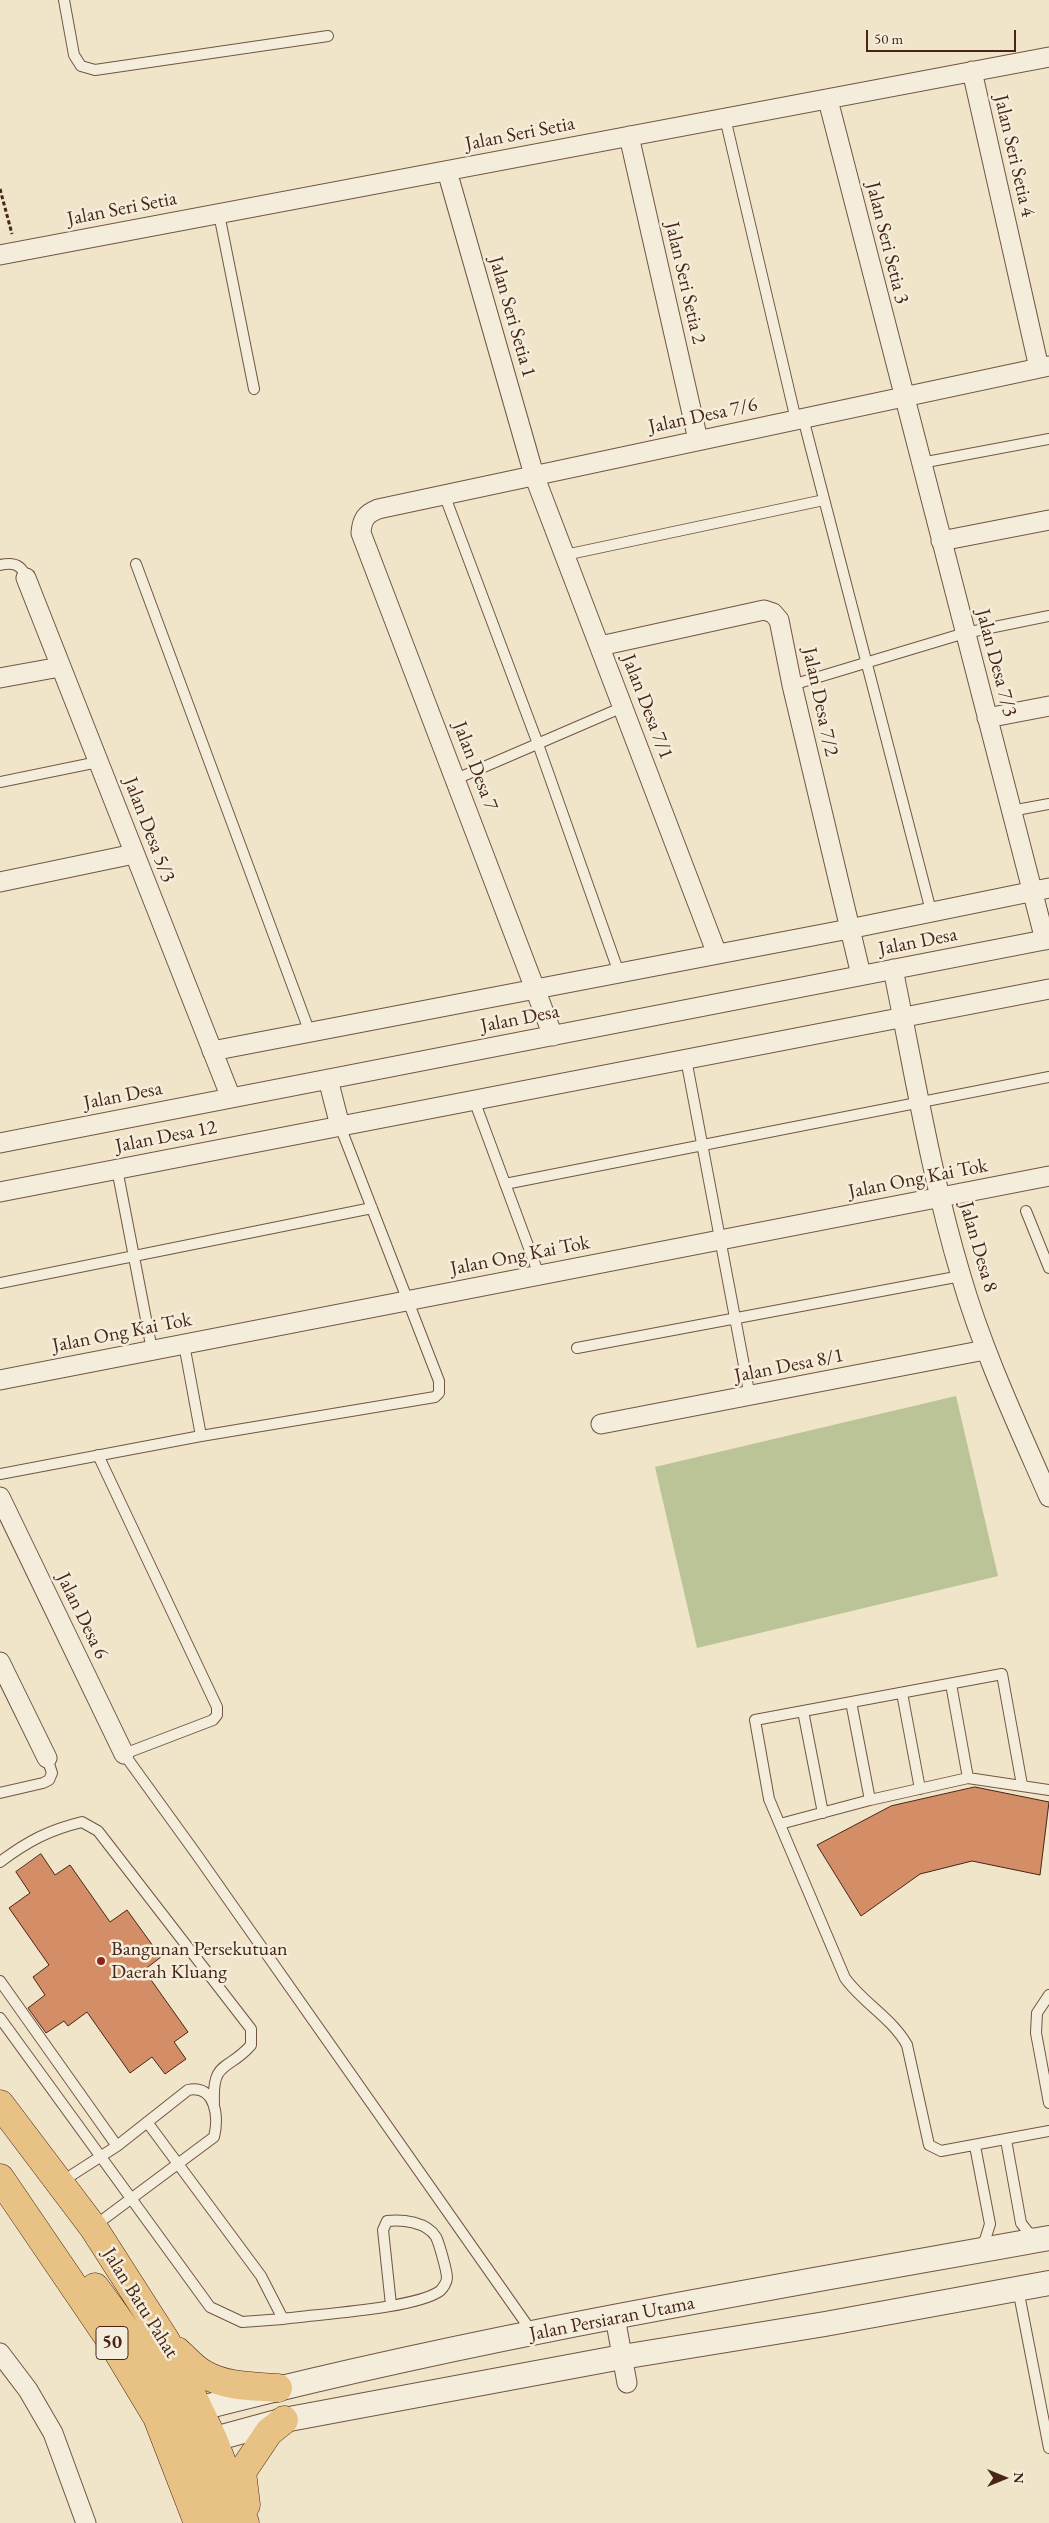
<!DOCTYPE html>
<html>
<head>
<meta charset="utf-8">
<style>
  body { margin:0 }
  #map { position:relative; width:1049px; height:2523px; overflow:hidden; background:#f0e4c9; font-family:"EB Garamond",serif }
  canvas { display:block }
  .north { position:absolute; left:979px; top:2453px; width:50px; height:50px; -webkit-text-stroke:4px #f5eddc; paint-order:stroke; rotate:90deg; font-size:14px; font-weight:700; line-height:20px; text-align:center; color:#482516 }
  .north::after { content:''; display:block; margin:auto; width:18px; height:22px; background:#482516; clip-path:polygon(50% 0,100% 100%,50% 72%,0 100%) }
  .scale { position:absolute; left:866px; top:30px; width:150px; height:22px; box-sizing:border-box; border:2px solid #482516; border-top:0; padding-left:6px; font-size:15px; line-height:18px; white-space:nowrap; color:#482516; -webkit-text-stroke:4px #f5eddc; paint-order:stroke }
</style>
</head>
<body>
<div id="map">
<canvas width="1049" height="2523"></canvas>
<div class="north">N</div>
<div class="scale">50 m</div>
</div>
<script>
const context = document.querySelector('canvas').getContext('2d');
context.lineJoin = 'round';
function fill(path, color) { context.fillStyle = color; context.fill(path, 'evenodd'); }
function stroke(path, color, width, dash) { context.strokeStyle = color; context.lineWidth = width; context.lineCap = dash ? 'butt' : 'round'; context.setLineDash(dash || []); context.stroke(path); }
function write(font, color, halo, rows, align = 'center') {
  context.font = font + ' "EB Garamond",serif'; context.lineWidth = 5; context.setLineDash([]); context.textBaseline = 'middle'; context.strokeStyle = halo; context.fillStyle = color; for (const [text, x, y, turn = 0] of rows) {
    context.save(); context.translate(x, y); context.rotate((+turn || 0) * Math.PI / 180); context.textAlign = isNaN(turn) ? turn : align; if (halo) context.strokeText(text, 0, 0); context.fillText(text, 0, 0); context.restore();
  }
}
fill(new Path2D(`
  M956 1396 998 1576 697 1648 655 1467Z`), '#bac496');
const building = new Path2D(`
  M975 1787 1049 1802 1040 1875 972 1861 920 1874 861 1916 817 1845 891 1806Z
  M41 1854 55 1875 70 1865 110 1922 127 1910 161 1957 144 1970 188 2032 174 2042 186 2059 165 2074 152 2057 130 2073 87 2012 68 2026 64 2021 46 2033 28 2008 45 1995 33 1977 49 1965 9 1908 30 1893 16 1872Z`);
fill(building, '#d38e68');
stroke(building, '#482516', 1);
const service = new Path2D(`
  M64 0 74 55 81 66 95 70 328 36
  M725 118 796 420
  M219 214 254 389
  M803 418 931 911
  M921 463 1049 439
  M444 494 538 744 619 973
  M565 555 824 500
  M136 564 310 1033
  M0 565C13 562 22 564 26 578
  M792 685 965 633 1049 616
  M456 779 623 707
  M0 782 98 762
  M1011 811 1049 804
  M686 1059 750 1397
  M474 1100 539 1275
  M117 1169 152 1350
  M505 1184 1049 1077
  M1026 1211 1049 1268
  M0 1283 372 1208
  M184 1344 201 1436
  M577 1348 961 1276
  M98 1455 217 1707V1715L213 1720 124 1754 197 1855 532 2332
  M0 1474 201 1436 435 1397 439 1393V1381L340 1126
  M951 1684 968 1778
  M902 1693 920 1789
  M851 1702 870 1800
  M803 1711 823 1813
  M1022 1785 1002 1674 755 1720 769 1799 845 1978C863 2003 892 2018 907 2045L929 2145 941 2151 1049 2131
  M0 1793 43 1783 49 1780 52 1773 47 1758
  M780 1824 870 1800 968 1778 1049 1790
  M0 1862C28 1841 49 1830 82 1822L98 1831 251 2029V2045C229 2071 212 2059 214 2103
  M0 1981 117 2146
  M1049 1995 1037 2013 1036 2033 1049 2103
  M0 2018 210 2307 242 2322 283 2319 261 2276 147 2122
  M1006 2140 1021 2223 1028 2232 1038 2237
  M975 2146 990 2224 985 2240 978 2247
  M61 2182 117 2146 188 2090C216 2084 219 2118 214 2137L93 2227
  M1018 2289 1049 2448
  M283 2319C318 2314 414 2309 440 2291 443 2288 447 2282 447 2278 447 2271 439 2243 436 2237 427 2222 402 2219 387 2221L383 2230 391 2305`);
const minor = new Path2D(`
  M972 71 1039 368
  M828 100 1045 940
  M629 136 698 440
  M447 171 534 475 717 954
  M0 255 1049 57
  M941 541 1049 520
  M26 578 231 1098
  M600 646 764 610 773 613 779 620 792 685 861 975
  M0 678 60 667
  M987 718 1049 706
  M0 882 134 854
  M893 969C914 1071 931 1176 961 1276 983 1352 1017 1424 1049 1497
  M553 1036 361 533C362 519 366 514 378 509L1049 366
  M212 1051 849 929 1049 888
  M328 1079 340 1126
  M0 1143 1049 939
  M0 1192 1049 989
  M0 1380 1049 1176
  M601 1424 985 1350
  M0 1497 124 1754
  M0 1662 47 1758
  M615 2317 627 2383
  M0 2353 28 2390 53 2433 86 2523`);
const tertiary = new Path2D(`
  M182 2413C467 2338 759 2290 1049 2238
  M196 2444 284 2420 622 2357 825 2324 1049 2283`);
const trunk = new Path2D(`
  M0 2104 93 2227 166 2341 213 2439 245 2523
  M0 2178 113 2344 157 2417 198 2523
  M95 2287C149 2359 195 2436 218 2523
  M177 2351C185 2358 194 2369 204 2374 226 2387 253 2386 278 2388
  M246 2505 242 2472 269 2432 284 2420`);
stroke(service, '#725543', 12);
stroke(minor, '#725543', 21);
stroke(tertiary, '#725543', 26);
stroke(trunk, '#482516', 29);
stroke(new Path2D(`
  M0 189 12 234`), '#482516', 3, [4, 2.5]);
stroke(service, '#f5eddc', 10);
stroke(minor, '#f5eddc', 19);
stroke(tertiary, '#f5eddc', 24);
stroke(trunk, '#e8c284', 28);
for (const [x, y, r, color] of [
  [101,1961,5,"#8f2418"]
]) { const dot = new Path2D(); dot.arc(x, y, r, 0, 2 * Math.PI); context.fillStyle = color; context.fill(dot); stroke(dot, '#f5eddc', 2); }
for (const [x, y, w] of [
  [112,2343,32]
]) { const box = new Path2D(); box.roundRect(x - w / 2, y - 16.5, w, 33, 4); context.fillStyle = '#f5eddc'; context.fill(box); stroke(box, '#482516', 1); }
write('bold 19px', '#482516', null, [
  ["50",112,2343]
]);
write('20px', '#482516', '#f5eddc', [
  ["Jalan Seri Setia",520,134,-11],
  ["Jalan Seri Setia 4",1014,156,77],
  ["Jalan Seri Setia",122,209,-11],
  ["Jalan Seri Setia 3",887,243,76],
  ["Jalan Seri Setia 2",685,283,77],
  ["Jalan Seri Setia 1",512,317,74],
  ["Jalan Desa 7/6",703,416,-12],
  ["Jalan Desa 7/3",996,663,75],
  ["Jalan Desa 7/2",820,702,78],
  ["Jalan Desa 7/1",647,707,69],
  ["Jalan Desa 7",475,766,69],
  ["Jalan Desa 5/3",149,830,69],
  ["Jalan Desa",918,942,-11],
  ["Jalan Desa",520,1019,-11],
  ["Jalan Desa",123,1096,-11],
  ["Jalan Desa 12",166,1137,-11],
  ["Jalan Ong Kai Tok",918,1179,-11],
  ["Jalan Desa 8",978,1247,74],
  ["Jalan Ong Kai Tok",520,1256,-11],
  ["Jalan Ong Kai Tok",122,1333,-11],
  ["Jalan Desa 8/1",789,1366,-11],
  ["Jalan Desa 6",82,1616,64],
  ["Jalan Batu Pahat",140,2303,58],
  ["Jalan Persiaran Utama",612,2319,-11]
]);
write('20px', '#482516', '#f5eddc', [
  ["Bangunan Persekutuan",111,1950],
  ["Daerah Kluang",111,1973]
], 'left');
</script>
</body>
</html>
